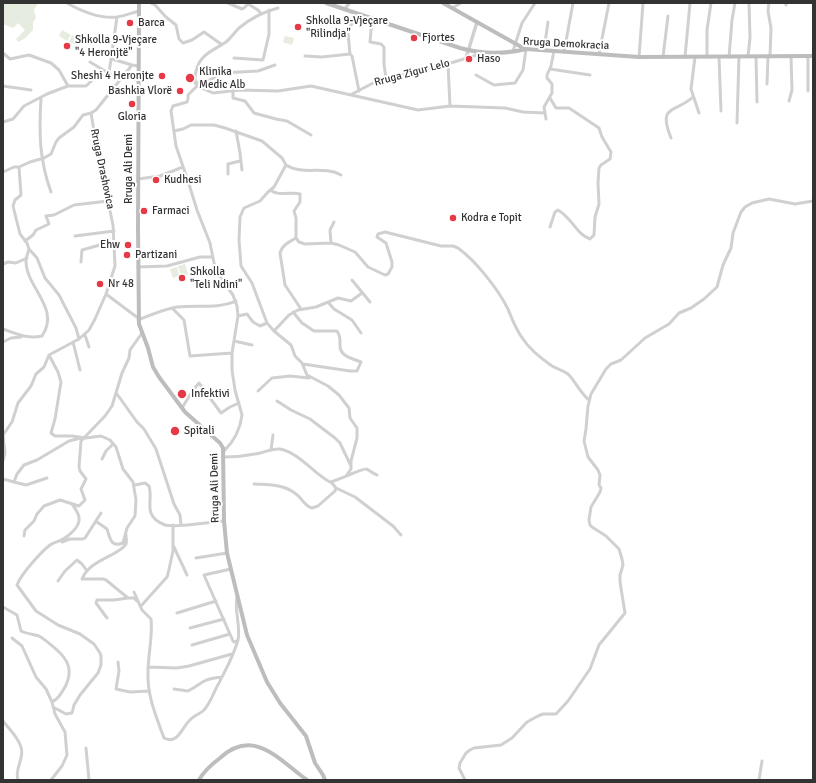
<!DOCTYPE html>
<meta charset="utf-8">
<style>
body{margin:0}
#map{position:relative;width:816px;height:783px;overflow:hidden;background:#fff;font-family:Signika,sans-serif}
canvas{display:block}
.frame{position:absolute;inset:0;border:4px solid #333;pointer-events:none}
</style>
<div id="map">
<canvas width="816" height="783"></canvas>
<div class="frame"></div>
</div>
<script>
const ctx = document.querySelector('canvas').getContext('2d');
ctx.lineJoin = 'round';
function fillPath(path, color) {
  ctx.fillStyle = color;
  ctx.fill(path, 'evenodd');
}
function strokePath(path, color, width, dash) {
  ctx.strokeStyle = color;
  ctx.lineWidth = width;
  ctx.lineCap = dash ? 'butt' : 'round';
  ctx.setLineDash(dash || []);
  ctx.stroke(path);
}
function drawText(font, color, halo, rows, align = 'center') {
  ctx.font = font + ' Signika,sans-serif';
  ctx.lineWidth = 4;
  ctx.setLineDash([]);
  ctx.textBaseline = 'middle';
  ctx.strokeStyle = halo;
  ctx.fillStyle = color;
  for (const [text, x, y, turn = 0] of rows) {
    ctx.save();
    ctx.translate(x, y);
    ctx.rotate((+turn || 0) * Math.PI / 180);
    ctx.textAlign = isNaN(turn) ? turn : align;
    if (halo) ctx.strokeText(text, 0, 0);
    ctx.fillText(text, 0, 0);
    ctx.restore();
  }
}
fillPath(new Path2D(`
 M3,3H38L34,10L36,18L33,22V30L24,39L18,42L16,39L25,30L18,23L13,28L3,24Z
 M62,30L71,35L67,41L59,36Z
 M72,35L81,40L78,46L69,42Z
 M285,36L294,38L292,45L283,42Z
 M185,264L188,274L181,276L178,266Z
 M177,267L179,276L173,278L170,269Z`), '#e6ecdf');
strokePath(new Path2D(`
 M67,3C81,11 100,19 117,17C124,16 132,13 139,11
 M151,3L155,5L166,17L176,25L179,39L183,43L192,40L204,32L221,44
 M228,3L242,9L244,8L248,4L258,10L261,14
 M769,3L768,11L771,28L770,56
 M786,5V3
 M278,8C263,12 251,18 239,28C235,32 231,38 226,42C213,51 200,54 196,71C195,77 194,81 197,86L213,93L240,90L278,91L311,86L418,110L450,106L505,108L523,112L545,113
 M452,8L461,3
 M356,13L348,33L350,54L352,56L359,91
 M372,18L370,42L381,44L384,47V64L386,78
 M544,50L548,22
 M513,51L522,23L535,3
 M564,52L573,3
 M3,53L10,59L29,55L51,63L59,70L68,86
 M599,54L609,3
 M305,56L322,57L350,54
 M748,56L750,38L749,3
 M756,56L757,102
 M808,56V91
 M639,57L643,3
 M663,57L668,16
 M685,57L690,3
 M695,57L691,89L699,113
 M707,57V30L711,3
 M719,57L721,111
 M729,57L732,20L735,3
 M234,58L263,60L269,34V10
 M112,59L132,65
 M90,62L120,80
 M448,64L450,106
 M550,69L590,75
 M109,73L117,17
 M126,73L138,81
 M476,75L494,85L515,83L523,70L526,49
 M195,83L208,81L222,73L258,71L275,65
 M767,84L768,56
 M3,86L31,90
 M197,86L188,95V99L187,102L173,106L171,111L176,146L188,181L197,210L210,243L214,263L220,277L233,295L237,306L238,316L232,353V370L235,390L242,415L240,425L236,435L231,443L224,451
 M233,91V98L245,101L254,113L276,119L287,121L311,135
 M352,94L379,80L454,62L483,53
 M41,98C39,132 39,159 51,192
 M550,98L556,108H569L599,128L602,137L611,152L610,159L601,165L599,168L598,183L599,204L595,217L594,235L590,239C577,235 572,218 558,210L555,212L550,227
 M789,101L792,90L791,56
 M546,119L544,107L552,93V84L547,78V75L551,66L554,51
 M3,122L13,119L24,106L47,94L68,86H86L103,70
 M737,123L739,56
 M174,131L183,129L191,125H214L225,128L262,141L282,158L286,165L274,187L268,192L260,201L244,208L240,217L239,240L241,266L252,283L267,323
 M236,131L240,153L242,170
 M671,138C657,104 676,113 693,97
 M286,165C303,176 324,165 341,175
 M3,172L14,167H19
 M228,174V164L240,161
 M138,179L160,176L183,167
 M270,190C280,197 290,191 300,194V202L294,211L296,218V238L299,242L305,244L331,243L339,245L355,252L368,267L385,275L388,274L392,267V262L386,243L377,237L378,234L385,232L441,246H453L458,248C476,261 498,289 508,309C512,319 516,330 523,339C530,350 542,359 552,366C557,369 563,370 568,374C576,382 580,393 589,400
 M75,236L114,231
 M296,238C289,242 282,245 280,253L285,285L301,309
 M25,241L33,235L36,230L49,224L46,216L54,215L74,205L108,201
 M331,243L330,230L334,222
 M81,262L82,250L114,241
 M3,264L8,262L16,263L27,258
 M138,267L167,266L200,257H213
 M352,280L370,302
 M106,294L138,318
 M328,302L334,309L352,320L361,333
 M172,308L184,320L190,356L232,353
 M293,312L302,323L314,331H337C340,336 340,338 340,344C339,356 351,358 361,362L357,371H350L303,364
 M238,316L247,314L253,322L260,326L267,323L274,331L291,345L295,356L302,363L307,375L328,386L339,395L349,408L350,418L357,428V438L351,461V469L346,476
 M138,320C151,315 164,309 177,307C197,305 218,309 236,301
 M3,329C18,334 26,339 42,336C61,308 26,288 26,261C26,257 28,253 29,249
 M274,331L289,315L298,310L316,307L338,298L351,301L362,293
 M85,335L89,347
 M79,339L76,328L59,295L45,278L37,258L29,249L27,243L20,234L13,206L15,200L21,195L19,167L30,162L44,158L51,154L56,142L59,138L74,127L83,115L91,113
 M234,341L252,345
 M3,342L11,338L21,337
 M73,342L80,370
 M49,355L58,372L61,382L55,419L51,433L55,436H72L86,438L101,436L110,440L116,447L123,469L133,482L136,500L135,516L127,528L123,543C110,548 110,537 107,529L97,522
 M258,391L272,378L290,376L309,378
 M117,394L137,422L144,429L156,449L174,504L180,515L181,525
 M277,401L291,410L310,419L335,438L340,443L350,464
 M182,408L193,390L199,383L221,413L230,407L239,403
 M271,450L273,435
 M224,457C235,457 245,456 255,454C263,453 272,448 280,449C300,453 314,474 330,482C336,481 364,468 366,469C370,470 373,474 377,475
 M102,459L106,451L113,444
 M3,461L5,453L3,435L12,422L18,403L31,386L36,374L44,367L49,355L79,339L89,330L95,319L106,294L115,266L113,225L98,155L91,113L96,110L132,65L138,66
 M47,478L26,485L14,482L17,474L24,465L37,460L69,441L81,438
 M3,479L14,482
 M254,484C269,485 284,484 296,494C303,499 304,506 312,508L318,506L335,491L336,488L331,482
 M135,485L145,483L149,486C152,495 148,507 151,513C153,519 160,523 165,525C176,528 210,522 224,521
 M336,488L355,497L393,526L401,535
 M126,535C126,538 127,541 126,544C119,556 90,559 82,579H103L106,580L128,598
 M24,536L25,530L34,521L37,514L44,506L60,500L79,506L85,500L81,489L86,479L80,471L79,467L81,441L105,416L112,406L122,373L129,358L130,350L142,333
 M62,542L70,539H83L85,538L101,513
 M174,547L187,575
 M196,558L227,553
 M231,569L204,575L233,641L234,642L237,641
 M58,581L65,571L77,560L82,564L87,571
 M134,592L142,610L151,619C153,637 148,654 148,672C147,696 156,716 164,738C177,745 182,728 189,721C193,716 200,714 204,710C211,702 214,691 219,683C226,669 234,655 238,640C241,626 234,611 237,597
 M141,606L167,577L168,574L173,551V525
 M3,607L17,615L21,631C27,634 33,634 39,636C46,640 51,645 57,650C68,660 73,670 66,685C63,691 59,699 52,702
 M177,613L216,601
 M107,618L96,603L97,600H114L128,598H134L137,601
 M190,628L224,619
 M12,638L22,646L36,677L46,689L52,702L55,714L65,732L67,755L62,766L51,780
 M192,645L230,634
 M118,662L119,671L116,689L130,692L149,691
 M148,667L177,668L189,666L232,654
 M174,689L188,691C203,683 202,679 222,677
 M53,707L66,714L72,713L74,705L80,695L98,673L101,665V656L100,653L94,644L80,634L58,625L36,611L17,585C21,574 41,552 50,545C54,542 58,542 61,540C64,539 66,537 69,535C82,524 82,517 72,504
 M3,721C9,729 18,737 21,747C25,759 14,768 18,780
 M86,748L89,780
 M465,780L459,768L460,763L466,753L470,750L474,748L501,745L512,738L527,722L538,716L543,714H556L568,701L590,669L599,645L625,613L620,582V575L623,565L622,559L619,549L606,536L592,527L590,525L589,520L591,507L600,492L601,488L599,485L600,475L598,470L588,457L584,441L586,429L588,406L591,394L606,369L611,364L621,360L645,338L669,324L679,313L691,308L704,299L717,287L723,265L731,248L733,233L741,212L745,207L752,203L769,199L795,204L813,201
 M759,780L762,761`), '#d0d0d0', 3);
strokePath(new Path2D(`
 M345,9L349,3
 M466,58L477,22`), '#d0d0d0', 3.5);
strokePath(new Path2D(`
 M139,3L138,227L139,324L148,348L153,367L159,377L185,412L220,443L223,448L224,521L227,553L247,635L267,682L280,703L306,736L315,763L323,775L325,780
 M326,3L460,48C481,54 505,54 526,49L639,57L813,56
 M443,3L525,49
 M199,780C204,771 212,764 220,758C254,727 279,760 307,780`), '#bdbdbd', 4);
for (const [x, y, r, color] of [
 [130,23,4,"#e63946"],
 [298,27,4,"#e63946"],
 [414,38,4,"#e63946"],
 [67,46,4,"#e63946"],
 [469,59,4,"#e63946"],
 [162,76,4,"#e63946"],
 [190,78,5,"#e63946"],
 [180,91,4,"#e63946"],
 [132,104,4,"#e63946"],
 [156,180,4,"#e63946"],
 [144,211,4,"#e63946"],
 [453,218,4,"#e63946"],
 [128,245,4,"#e63946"],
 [127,255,4,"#e63946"],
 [182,278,4,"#e63946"],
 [100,284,4,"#e63946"],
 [182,394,5,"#e63946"],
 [175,431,5,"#e63946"]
]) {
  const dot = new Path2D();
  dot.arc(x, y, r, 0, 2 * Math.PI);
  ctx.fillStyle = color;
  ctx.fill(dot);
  strokePath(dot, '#fff', 1.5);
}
drawText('11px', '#333', '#fff', [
 ["Shkolla 9-Vjeçare",306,21],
 ["\"Rilindja\"",306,34],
 ["Barca",138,23],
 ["Fjortes",422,38],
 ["Shkolla 9-Vjeçare",75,40],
 ["\"4 Heronjtë\"",75,53],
 ["Haso",477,59],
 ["Klinika",199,72],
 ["Medic Alb",199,85],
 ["Sheshi 4 Heronjte",154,76,"right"],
 ["Bashkia Vlorë",172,91,"right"],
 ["Gloria",132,117,"center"],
 ["Kudhesi",164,180],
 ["Farmaci",152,211],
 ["Kodra e Topit",461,218],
 ["Ehw",120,245,"right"],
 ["Partizani",135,255],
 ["Shkolla",190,272],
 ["\"Teli Ndini\"",190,285],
 ["Nr 48",108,284],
 ["Infektivi",191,394],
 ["Spitali",184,431]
], 'left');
drawText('11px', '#333', '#fff', [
 ["Rruga Demokracia",566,44,3],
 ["Rruga Zigur Lelo",412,73,-15],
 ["Rruga Drashovica",102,169,78],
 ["Rruga Ali Demi",129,169,-90],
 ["Rruga Ali Demi",215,488,-91]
]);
</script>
